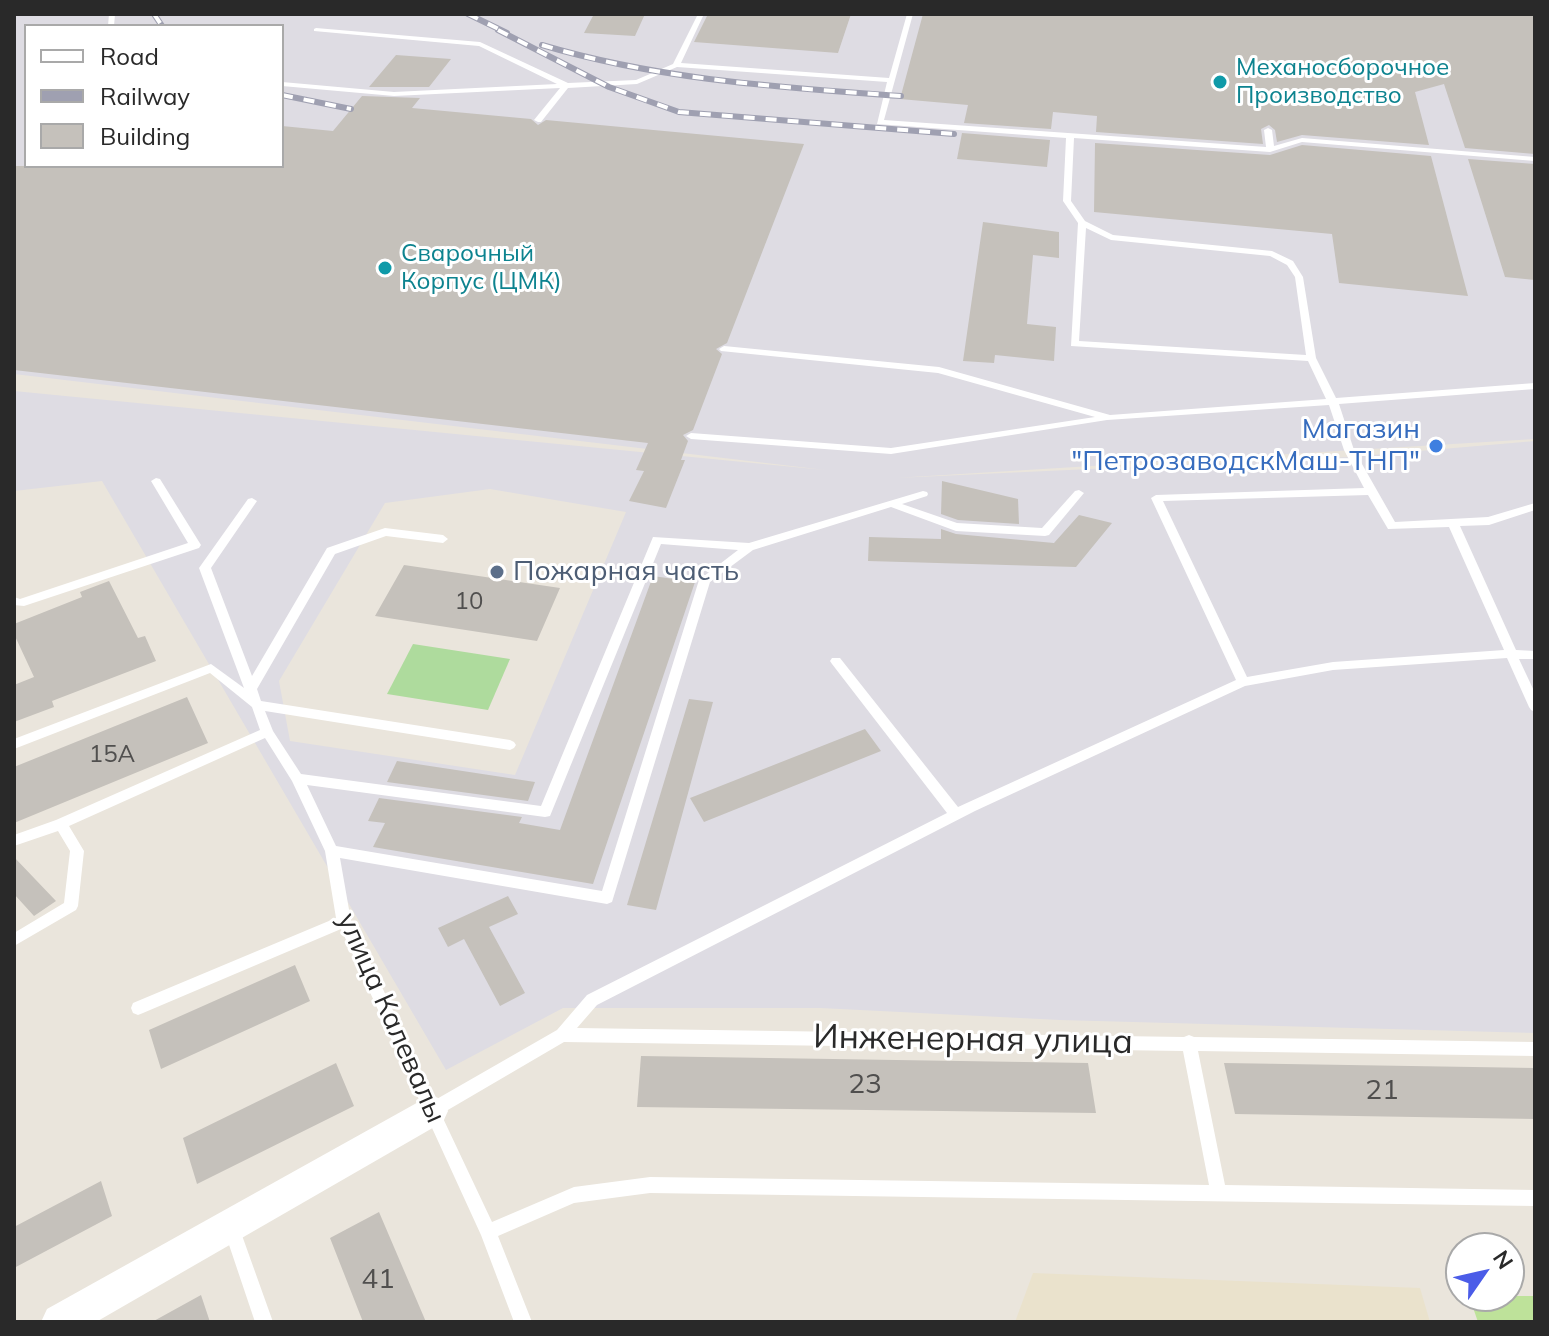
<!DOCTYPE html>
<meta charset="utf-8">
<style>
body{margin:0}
#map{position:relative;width:1549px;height:1336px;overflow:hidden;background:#eae5dc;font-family:Mulish,sans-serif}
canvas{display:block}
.frame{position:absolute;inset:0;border:16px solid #292929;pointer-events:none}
.legend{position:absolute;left:24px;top:24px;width:260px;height:144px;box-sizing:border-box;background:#fff;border:2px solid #a9a9a9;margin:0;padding:10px 14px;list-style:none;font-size:24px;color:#292929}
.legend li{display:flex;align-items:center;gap:16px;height:40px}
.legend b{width:40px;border:2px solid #a9a9a9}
.north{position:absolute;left:1445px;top:1232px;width:80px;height:80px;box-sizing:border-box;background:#fff;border:2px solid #a9a9a9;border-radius:50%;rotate:56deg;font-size:22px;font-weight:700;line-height:32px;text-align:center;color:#292929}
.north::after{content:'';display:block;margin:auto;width:28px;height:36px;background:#4b5ce8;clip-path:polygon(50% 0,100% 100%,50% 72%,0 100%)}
</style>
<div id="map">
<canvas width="1549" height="1336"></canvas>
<div class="frame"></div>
<ul class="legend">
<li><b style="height:10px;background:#fff"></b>Road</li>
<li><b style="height:10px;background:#9fa0b1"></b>Railway</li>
<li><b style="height:22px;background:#c5c1bb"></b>Building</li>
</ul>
<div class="north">N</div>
</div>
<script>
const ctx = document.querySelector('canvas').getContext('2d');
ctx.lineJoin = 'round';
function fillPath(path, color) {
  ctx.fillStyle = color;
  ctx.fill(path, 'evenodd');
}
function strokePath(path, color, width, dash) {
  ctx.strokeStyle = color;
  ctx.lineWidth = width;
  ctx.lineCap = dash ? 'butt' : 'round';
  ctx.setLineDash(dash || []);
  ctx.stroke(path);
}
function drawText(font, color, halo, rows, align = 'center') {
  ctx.font = font + ' Mulish,sans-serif';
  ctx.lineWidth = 6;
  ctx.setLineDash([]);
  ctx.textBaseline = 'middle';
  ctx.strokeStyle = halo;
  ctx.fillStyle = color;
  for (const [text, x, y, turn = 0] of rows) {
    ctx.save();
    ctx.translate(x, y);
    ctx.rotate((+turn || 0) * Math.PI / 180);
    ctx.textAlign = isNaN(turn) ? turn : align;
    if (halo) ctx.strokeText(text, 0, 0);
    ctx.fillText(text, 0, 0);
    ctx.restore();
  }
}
fillPath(new Path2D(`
 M14,14H1535V439L895,478L1350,457L1535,441V1033L1060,1020L820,1008H563L446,1070L102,481L14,491V391L825,470L14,374ZM26,26H282V166H26ZM490,489L626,512L515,775L290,741L279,681L385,503Z`), '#dedce3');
fillPath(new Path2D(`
 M1033,1273L1420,1288L1430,1322H1015Z`), '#eae2cc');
fillPath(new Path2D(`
 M413,644L510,659L488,710L387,694Z`), '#aedb9d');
fillPath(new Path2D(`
 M1469,1296H1535V1322H1478Z`), '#bee29a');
fillPath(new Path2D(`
 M594,14H645L635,36L584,33Z
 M708,14H851L838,53L694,42Z
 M923,14H1535V154L1465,148L1444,84L1415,92L1429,145L1302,135L1277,142L1275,130L1269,125L1261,129L1263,144L1096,132L1097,116L1053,112L1051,129L964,123L968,105L900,99Z
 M396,55L451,59L429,87H369Z
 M362,96L420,98L412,108L531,119L538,125L546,120L804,144L727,343L716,349L722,354L693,430L683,435L688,441L681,460H685L666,508L629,501L644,471L636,470L648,443L14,370V166H282V126L333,131Z
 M962,133L1050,140L1047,167L957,159Z
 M1095,143L1270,155L1302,145L1431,156L1468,296L1339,283L1332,234L1094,212Z
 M1468,159L1535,164V280L1505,277Z
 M983,222L1059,232V258L1033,255L1027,324L1056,327L1054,361L995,355L994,363L963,361Z
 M942,481L1018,499L1019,524L958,520L941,514Z
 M1079,515L1112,523L1076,567L868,561L869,537L941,539V529L956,534L1054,543Z
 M404,565L560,588L537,641L375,616Z
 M653,576L695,582L593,884L373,847L385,823L368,821L379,798L522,817L519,823L560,830Z
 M109,581L138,638L145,636L156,661L52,701L54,707L14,722V685L34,677L14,634V624L82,597L80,592Z
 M187,697L208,743L14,823V767Z
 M689,699L713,702L656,910L627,905Z
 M865,729L881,751L704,822L690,798Z
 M397,761L535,782L528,801L387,782Z
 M14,857L56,901L34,916L14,894Z
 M508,896L518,914L489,927L525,993L500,1006L464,939L448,947L438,928Z
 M295,965L310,1001L161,1069L149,1030Z
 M641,1056L1088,1063L1096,1113L637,1107Z
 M336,1063L354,1106L197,1184L183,1138Z
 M1224,1063L1535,1068V1119L1235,1114Z
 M101,1181L112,1216L14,1268V1227Z
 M379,1212L426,1322H363L330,1238Z
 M201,1295L210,1322H152Z`), '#c5c1bb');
fillPath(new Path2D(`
 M109,14H115L114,26H108Z
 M698,14H704L681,63L889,78L907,14H913L884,120L1266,147L1264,130L1268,128L1272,130L1274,146L1302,138L1535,157V161L1302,142L1270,152L1074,138L1071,201L1085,221L1113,235L1272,251L1293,261L1303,277L1316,358L1336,398L1535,383V389L1339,404L1354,450L1395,522L1488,517L1535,503V510L1489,525L1460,526L1516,650L1535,651V659H1519L1535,693V712L1531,710L1529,707L1507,658L1333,670L1245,686L975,811L597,1005L577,1028L1184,1037L1189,1035L1194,1037L1535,1042V1056L1198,1051L1225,1185L1535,1190V1206L650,1193L574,1203L498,1236L532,1322H514L481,1235L341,929L143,1013L138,1015L133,1013L131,1008L133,1003L336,918L325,851L292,781L265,738L69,826L84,851L78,906L76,910L14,946V933L64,903L70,851L58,831L14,846V835L56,820L260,730L252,707L210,673L14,749V739L211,664L244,688L199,568L248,499L252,498L257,501L211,568L252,676L327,548L385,528L443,535L448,539L443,543L386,536L335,554L257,689L261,701L510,740L514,742L516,745L514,748L510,750L265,711L273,731L301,774L541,806L653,537L749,543L923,491L927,492L928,494L927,496L902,504L957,523L1042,528L1075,491L1079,490L1084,493L1049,535L1045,536L956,531L891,507L753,550L710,582L612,902L607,904L340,858L351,921L435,1100L557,1030L587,995L947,813L832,664L830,661L832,658H840L958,807L1236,680L1151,498L1156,495L1364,488L1344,450L1329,405L1107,420L891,454L691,439L686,436L691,433L891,448L1095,417L938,373L721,351L719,349L724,346L939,367L1110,415L1326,399L1308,361L1071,346L1078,223L1063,201L1066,138L877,124L887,82L677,67L637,84L568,88L541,122H538L534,120L560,88L394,96L282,86V82L394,92L557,84L479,46L314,31V29L316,28L480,42L568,83L636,80L673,64ZM1086,228L1111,240L1270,256L1287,265L1295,277L1306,355L1079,341ZM1368,495L1388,529L1449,527L1504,650L1333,662L1247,677L1163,501ZM661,544L738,550L699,580L602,891L336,846L307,785L545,817L550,816ZM564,1042L1183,1051L1209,1185L650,1177L574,1187L492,1222L441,1114Z
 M156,478L160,479L201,545L199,548L24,606L14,605V597L20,599L188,543L151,481Z
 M231,1219L237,1221L239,1227L273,1322H255L223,1227L225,1221Z`), '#fff');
fillPath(new Path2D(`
 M431,1095L443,1100L448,1111L443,1122L96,1322H41L47,1309Z`), '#fff');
const rail = new Path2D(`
 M154,14L162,26
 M468,14L507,33
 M498,30L609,87L679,112L954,134
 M542,45C660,80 779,87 901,96
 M282,95L351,109`);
strokePath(rail, '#9fa0b1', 6);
strokePath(rail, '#fff', 4, [11]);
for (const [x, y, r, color] of [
 [1220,82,8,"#0f9aa8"],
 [385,268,8,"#0f9aa8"],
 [1436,446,8,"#3f7fe0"],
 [497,572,8,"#5c6f8a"]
]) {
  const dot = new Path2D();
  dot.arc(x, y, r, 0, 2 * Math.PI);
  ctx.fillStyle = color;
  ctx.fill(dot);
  strokePath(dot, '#fff', 3);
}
drawText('24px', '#0d838f', '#fff', [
 ["Механосборочное",1236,68],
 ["Производство",1236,96],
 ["Сварочный",401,254],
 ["Корпус (ЦМК)",401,282]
], 'left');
drawText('24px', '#504f4e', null, [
 ["10",469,602],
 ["15А",112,755]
]);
drawText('28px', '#366cbe', '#fff', [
 ["Магазин",1420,430],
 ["\"ПетрозаводскМаш-ТНП\"",1420,462]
], 'right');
drawText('28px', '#4e5e75', '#fff', [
 ["Пожарная часть",513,572]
], 'left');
drawText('28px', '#292929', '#fff', [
 ["улица Калевалы",391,1018,66]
]);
drawText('28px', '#504f4e', null, [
 ["23",865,1085],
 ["21",1382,1091],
 ["41",378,1280]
]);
drawText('34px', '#292929', '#fff', [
 ["Инженерная улица",973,1040,1]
]);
</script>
